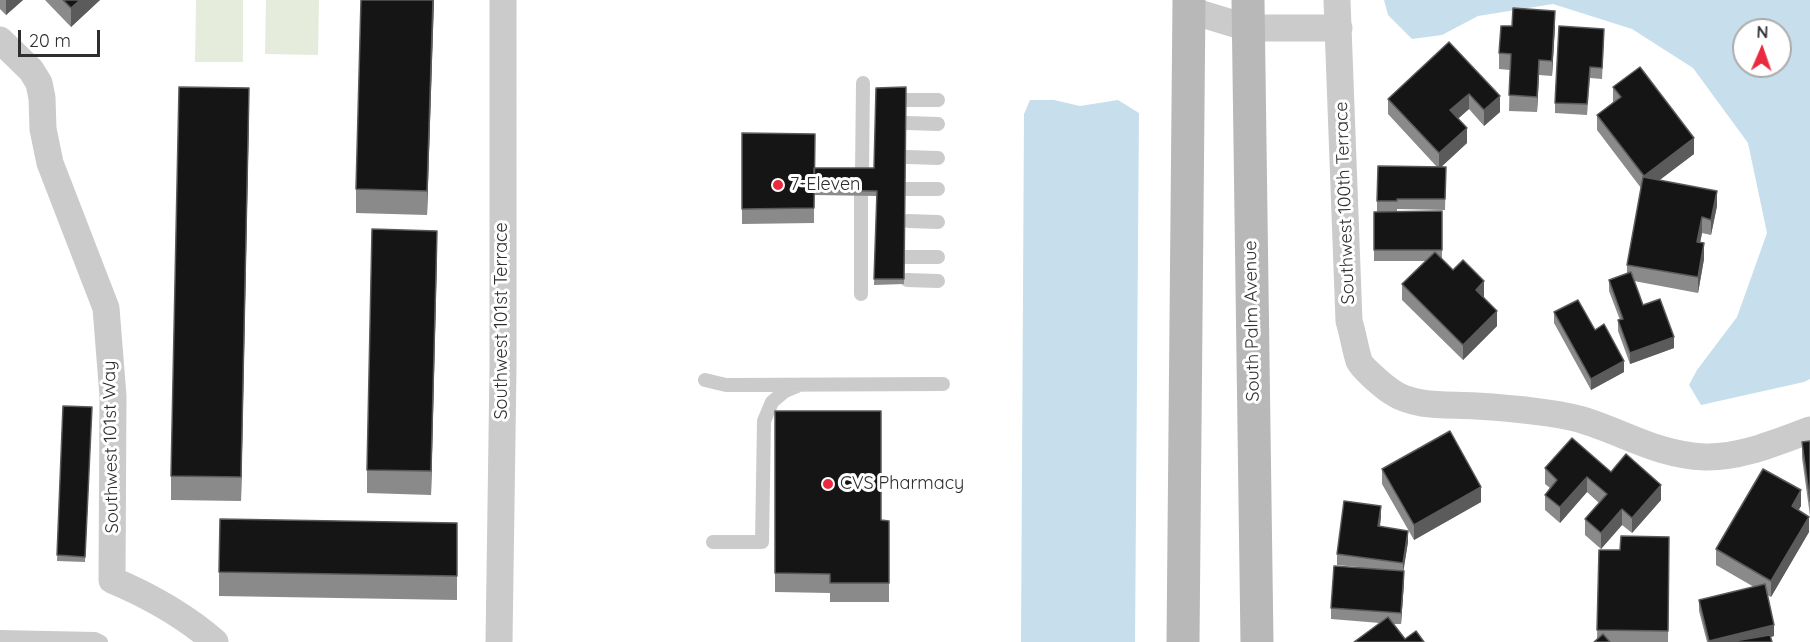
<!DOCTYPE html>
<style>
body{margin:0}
#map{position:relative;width:1810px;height:642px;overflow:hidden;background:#fff;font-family:Quicksand,sans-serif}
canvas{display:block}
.north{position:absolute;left:1732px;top:18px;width:60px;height:60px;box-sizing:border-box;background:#fff;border:2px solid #ababab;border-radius:50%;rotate:2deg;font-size:16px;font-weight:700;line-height:24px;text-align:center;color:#2e2e2e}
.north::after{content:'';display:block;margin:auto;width:21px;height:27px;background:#ea2b3f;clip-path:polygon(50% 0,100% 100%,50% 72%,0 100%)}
.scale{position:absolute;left:18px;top:30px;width:82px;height:27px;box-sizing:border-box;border:3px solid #2e2e2e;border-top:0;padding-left:8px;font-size:18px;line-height:21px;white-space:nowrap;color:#2e2e2e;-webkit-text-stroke:4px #fff;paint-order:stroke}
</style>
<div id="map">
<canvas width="1810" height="642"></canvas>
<div class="north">N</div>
<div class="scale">20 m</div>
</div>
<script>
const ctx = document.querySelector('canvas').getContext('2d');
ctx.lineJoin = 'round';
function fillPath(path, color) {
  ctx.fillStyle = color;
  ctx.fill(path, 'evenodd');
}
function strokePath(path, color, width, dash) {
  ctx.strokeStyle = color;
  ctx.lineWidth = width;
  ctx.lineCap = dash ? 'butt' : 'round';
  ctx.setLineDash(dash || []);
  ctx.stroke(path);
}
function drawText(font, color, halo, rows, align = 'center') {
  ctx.font = font + ' Quicksand,sans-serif';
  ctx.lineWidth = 6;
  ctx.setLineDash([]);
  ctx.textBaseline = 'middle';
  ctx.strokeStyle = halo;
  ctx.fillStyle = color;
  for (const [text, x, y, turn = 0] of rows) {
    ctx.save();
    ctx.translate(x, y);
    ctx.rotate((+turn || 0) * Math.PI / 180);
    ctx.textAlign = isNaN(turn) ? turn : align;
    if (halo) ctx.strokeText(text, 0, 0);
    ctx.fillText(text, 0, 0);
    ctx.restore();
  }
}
fillPath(new Path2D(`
 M196,0H243V62H195Z
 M266,0H319L318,55L265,54Z`), '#e5ecdb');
fillPath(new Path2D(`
 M1384,0H1810V379L1804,382L1701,405L1689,385L1697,370L1737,317L1767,233L1748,143L1693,68L1632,29L1553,4L1478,16L1442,35L1412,39L1388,15ZM1744,30H1780V66H1744Z
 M1030,100H1054L1080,106L1118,100L1139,113L1135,642H1021L1024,114Z`), '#c7dfec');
strokePath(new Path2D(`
 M907,100H938
 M907,123L938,124
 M907,157L938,158
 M862,173L863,83
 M905,189H938
 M908,221L938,222
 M904,257H938
 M907,280L938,281
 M861,294V196
 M705,380L726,385L943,384
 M713,542H762L764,421L772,402L785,391L797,386
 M0,637L95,639L101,642`), '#cbcbcb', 14);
strokePath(new Path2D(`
 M1337,0L1349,321C1353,334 1355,348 1359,361C1362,368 1384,387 1392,392C1415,408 1449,404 1476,406C1509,408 1547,411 1579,419C1624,432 1656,455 1705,457C1741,458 1777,442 1810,430
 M1189,10L1248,28H1339
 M0,40L31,70L39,83L42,98L43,129L50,163L106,308L113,396L112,580C150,596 184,615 215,642
 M499,642L503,368V0`), '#cbcbcb', 27);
strokePath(new Path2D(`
 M1248,0L1257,642
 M1183,642L1189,0`), '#b8b8b8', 33);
fillPath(new Path2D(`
 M0,0H23L6,15L0,9Z
 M45,0H100L71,27Z
 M434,0L427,215L356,213V189Z
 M1555,26L1552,76L1539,75L1537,112L1509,111L1510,70L1499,69V53Z
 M1604,40L1602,79L1590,78L1587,115L1555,113V103Z
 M1449,42L1500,112L1484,126L1469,109L1458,118L1467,143L1441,167H1446L1445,210L1397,209V212H1377V201L1437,167L1388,114V99Z
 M906,87L904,284L874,285L877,196L814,195V223L742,224V133L814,168H874Z
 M1613,87L1694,154L1659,180L1717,206L1711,235L1702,233L1700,243L1704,259L1698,293L1634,281L1643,305L1674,348L1630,364L1618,331V320H1620L1609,291V280L1627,274V265L1641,188L1597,130V115L1613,102Z
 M249,112L241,501L171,500V476Z
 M1442,211V260L1453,270L1484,296V297L1497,326L1463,360L1402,300V284L1426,261H1374V212Z
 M437,254L431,495L367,493V470Z
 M1554,312L1595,330L1624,372L1591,390L1554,323Z
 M63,406L92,407L85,562L57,561Z
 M775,411L881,520L889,521V602H830V593L775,592Z
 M1810,441V516L1802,458V442Z
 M1545,468L1611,472L1661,500L1632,533L1622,525L1601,549L1585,535V519L1599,503L1587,492L1560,523L1545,510V495L1550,488L1545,484Z
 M1382,469L1481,502L1414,540L1382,484Z
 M1801,506L1798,510L1809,532L1771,597L1767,595L1774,636L1771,637L1772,642H1707L1699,611V600L1754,587L1716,565V549Z
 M1381,517L1380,527L1408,542L1403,571L1404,582L1401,624H1394L1405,639L1424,642H1354L1380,623L1331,619V608L1358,567L1337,565V554Z
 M457,523V600L219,596V572Z
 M1669,537L1668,642H1594L1597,639L1599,550H1620Z`), '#8a8a8a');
fillPath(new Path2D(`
 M6,0H23L6,15Z
 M80,0H100L71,27V8Z
 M433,0H434L427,215V191Z
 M1555,11V26L1552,76V61Z
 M1539,60V75L1537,112V97Z
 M249,88V112L241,501V477Z
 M1469,94V109L1450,126V110Z
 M1500,96V112L1484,126V110Z
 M1467,128V143L1439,169V153Z
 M1694,138V154L1644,192V176Z
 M1717,191V206L1711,235V220Z
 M1702,217V233L1697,258V242Z
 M437,231V254L431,495V471Z
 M1704,243V259L1698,293V277Z
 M1484,281V296L1476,305V290Z
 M1497,311V326L1463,360V345Z
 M1674,337V348L1630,364V353Z
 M1624,361V372L1591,390V379Z
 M1587,477V492L1560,523V507Z
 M1661,485V500L1632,533V518Z
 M1481,487V502L1414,540V525Z
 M1801,490V506L1792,522V506Z
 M1381,506V517L1378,537V526Z
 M1622,509V525L1601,549V533Z
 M1809,517V532L1771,597V581Z
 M1408,531V542L1403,574V563Z
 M1404,571V582L1401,624V613Z
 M1774,625V636L1750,642H1709V641Z`), '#5b5b5b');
const building = new Path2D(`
 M63,0H80L71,8Z
 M361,0H433L427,191L356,189Z
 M1513,8L1555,11L1552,61L1539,60L1537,97L1509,95L1511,54L1499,53L1501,26H1512Z
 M1559,26L1604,29L1602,68L1590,67L1587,104L1555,103Z
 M1449,42L1500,96L1484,110L1469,94L1450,110L1467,128L1439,153L1388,99Z
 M1640,67L1694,138L1644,176L1597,115L1621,97L1613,87Z
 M179,87L249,88L241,477L171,476Z
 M906,87L904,279H874L877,191L814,190V168H874L876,88Z
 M742,133L815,134L814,208L742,209Z
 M1378,166L1446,167L1445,199H1397V201H1377Z
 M1643,177L1717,191L1711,220L1702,217L1697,242L1704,243L1698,277L1627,265Z
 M1442,211V250H1374V212Z
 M372,229L437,231L431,471L367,470Z
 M1435,252L1453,270L1463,260L1484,281L1476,290L1497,311L1463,345L1402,284Z
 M1631,272L1643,305L1660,299L1674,337L1630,353L1618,320L1623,319L1609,280Z
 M1578,300L1595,330L1604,324L1624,361L1591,379L1554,312Z
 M63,406L92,407L85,557L57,555Z
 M775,411H881V520L889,521V583H830V574L775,573Z
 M1450,431L1481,487L1414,525L1382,469Z
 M1572,438L1611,472L1626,454L1661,485L1632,518L1622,509L1601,533L1585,519L1607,494L1587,477L1560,507L1545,495L1557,480L1545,468Z
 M1810,441V501L1802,442Z
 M1763,469L1801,490L1792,506L1809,517L1771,581L1716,549Z
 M1344,501L1381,506L1378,526L1408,531L1403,563L1337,554Z
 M220,519L457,523V576L219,572Z
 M1621,536L1669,537L1668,631L1597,630L1599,550H1620Z
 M1334,566L1404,571L1401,613L1331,608Z
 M1765,584L1774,625L1709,641L1699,600Z
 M1388,617L1405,639L1416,631L1424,642H1354Z
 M1603,634L1610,642H1594Z
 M1770,635L1772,642H1729Z`);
fillPath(building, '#151515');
strokePath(building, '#5b5b5b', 1.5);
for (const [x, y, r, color] of [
 [778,185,6,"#ea2b3f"],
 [828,484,6,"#ea2b3f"]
]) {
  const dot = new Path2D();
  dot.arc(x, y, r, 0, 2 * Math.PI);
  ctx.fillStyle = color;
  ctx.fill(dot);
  strokePath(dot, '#fff', 2);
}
drawText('18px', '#2e2e2e', '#fff', [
 ["7-Eleven",790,185],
 ["CVS Pharmacy",840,484]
], 'left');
drawText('18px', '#2e2e2e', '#fff', [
 ["Southwest 100th Terrace",1345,203,-92],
 ["Southwest 101st Terrace",502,321,-90],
 ["South Palm Avenue",1252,321,-91],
 ["Southwest 101st Way",111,447,-91]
]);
</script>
